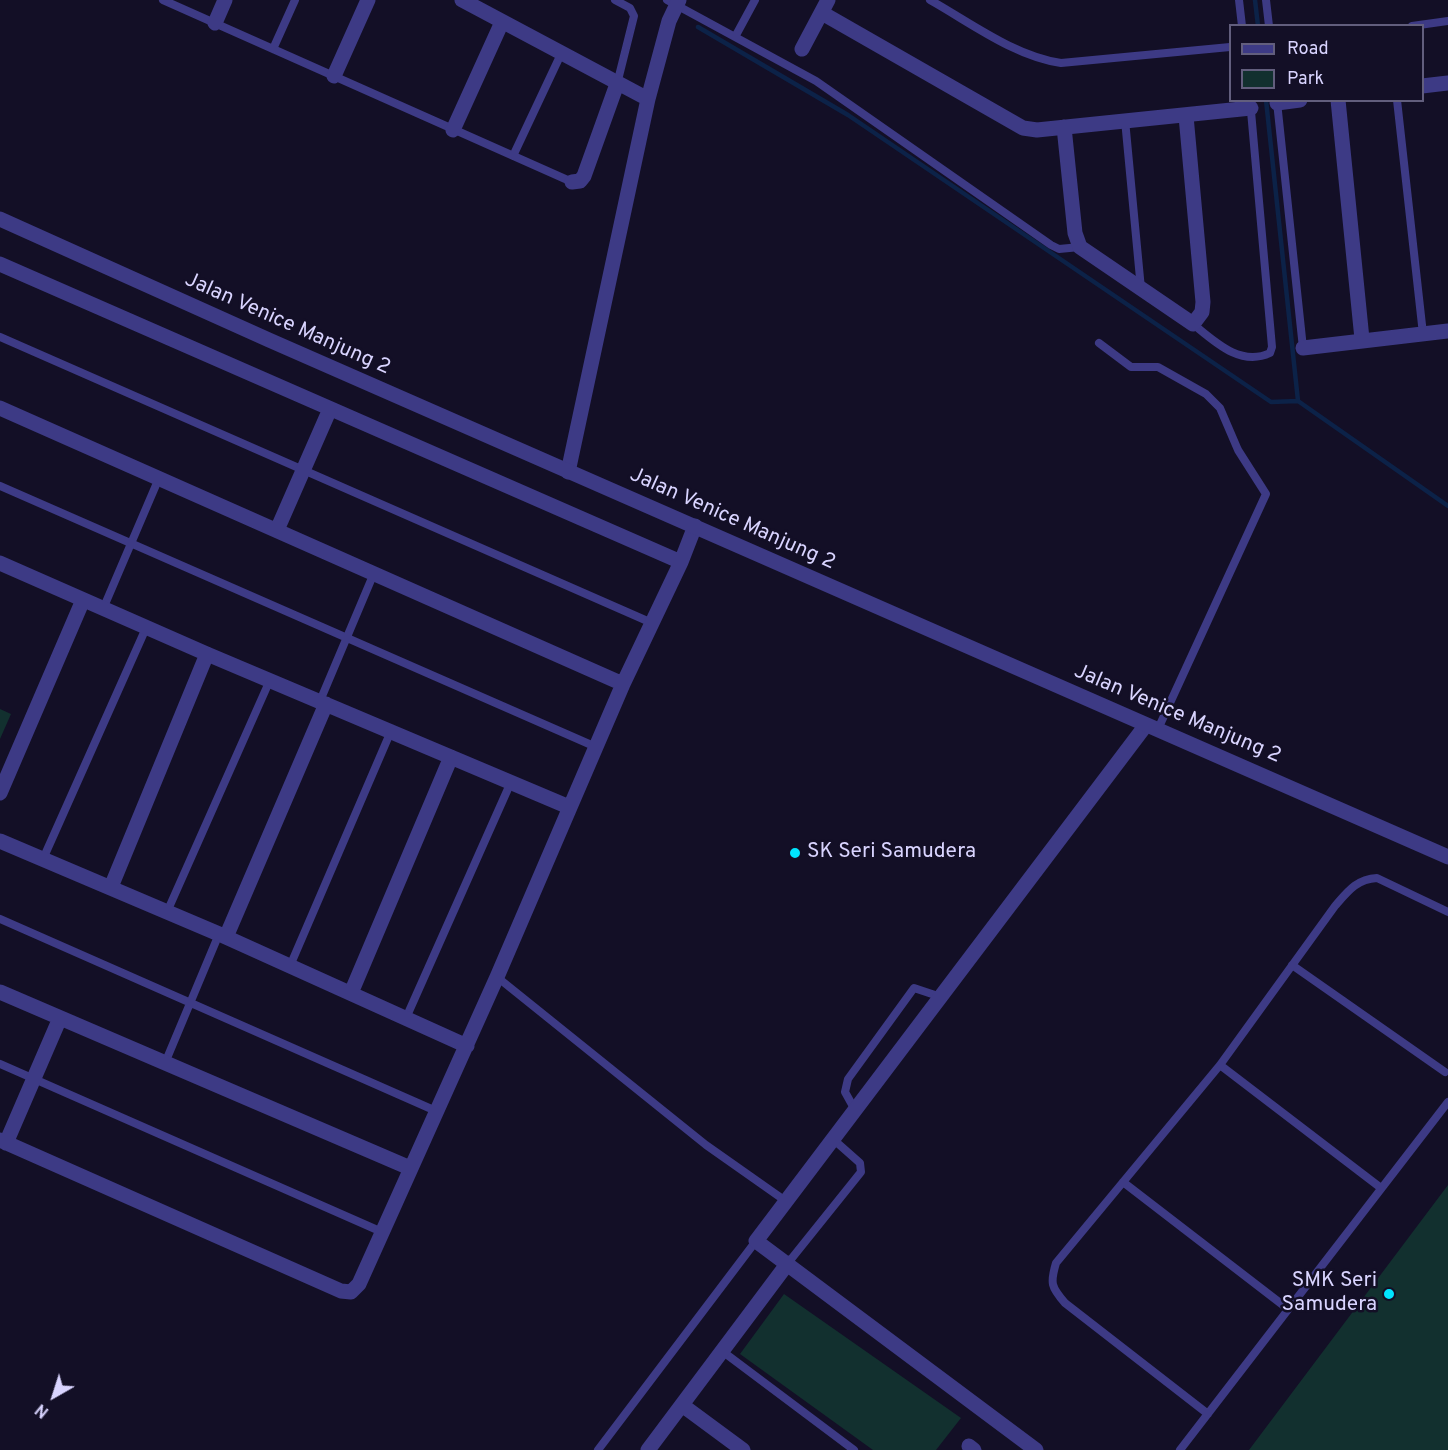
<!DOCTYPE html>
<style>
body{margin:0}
#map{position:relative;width:1448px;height:1450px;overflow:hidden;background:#130f26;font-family:Overpass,sans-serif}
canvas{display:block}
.legend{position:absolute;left:1229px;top:24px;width:195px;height:78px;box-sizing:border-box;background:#130f26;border:2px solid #625e7d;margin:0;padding:8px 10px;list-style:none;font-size:18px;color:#d9d4ff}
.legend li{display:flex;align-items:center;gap:12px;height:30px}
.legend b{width:30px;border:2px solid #625e7d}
.north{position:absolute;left:24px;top:1366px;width:60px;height:60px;-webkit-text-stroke:4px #130f26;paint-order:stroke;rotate:219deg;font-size:16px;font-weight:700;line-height:24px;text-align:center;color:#d9d4ff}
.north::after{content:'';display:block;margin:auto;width:21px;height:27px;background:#d9d4ff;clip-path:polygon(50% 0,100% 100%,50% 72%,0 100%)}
</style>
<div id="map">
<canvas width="1448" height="1450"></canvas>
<ul class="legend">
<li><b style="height:8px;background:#3d3a85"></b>Road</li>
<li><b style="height:16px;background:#12302f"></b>Park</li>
</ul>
<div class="north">N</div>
</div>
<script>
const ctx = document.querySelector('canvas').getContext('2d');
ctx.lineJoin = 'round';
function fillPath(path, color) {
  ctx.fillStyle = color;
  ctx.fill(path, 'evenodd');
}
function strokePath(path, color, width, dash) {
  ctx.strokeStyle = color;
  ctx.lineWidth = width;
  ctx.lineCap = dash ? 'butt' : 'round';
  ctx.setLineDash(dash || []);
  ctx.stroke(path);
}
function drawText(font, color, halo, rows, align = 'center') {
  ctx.font = font + ' Overpass,sans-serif';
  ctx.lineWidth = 5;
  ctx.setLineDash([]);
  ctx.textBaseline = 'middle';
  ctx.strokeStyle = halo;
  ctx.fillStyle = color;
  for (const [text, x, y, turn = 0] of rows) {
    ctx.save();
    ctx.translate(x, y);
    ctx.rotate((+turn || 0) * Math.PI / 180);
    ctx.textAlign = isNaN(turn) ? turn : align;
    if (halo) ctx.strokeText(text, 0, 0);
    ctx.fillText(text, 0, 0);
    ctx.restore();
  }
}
fillPath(new Path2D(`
 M0,709L11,714L0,739Z
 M1448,1185V1450H1249Z
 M784,1294L961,1418L936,1450H873L740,1354Z`), '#12302f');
strokePath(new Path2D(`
 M1255,0L1258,26
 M698,27L848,115L1271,402L1298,401L1448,506
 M1266,100L1298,401`), '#0c2248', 4.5);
strokePath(new Path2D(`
 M163,0L572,182
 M615,0L630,8L634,16L617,84
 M667,0L816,81L1051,245L1059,249L1080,247
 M930,0C971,23 1014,56 1061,63L1230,47
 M1239,0L1242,26
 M1266,0L1269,26
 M1412,26L1448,21
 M735,37L755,0
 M273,49L295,0
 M1397,100L1423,334
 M1277,102L1303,348
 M1125,120L1141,289
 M513,156L561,54
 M1193,324C1214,341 1240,367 1270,353L1272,347L1250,100
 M0,337L652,623
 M1099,343L1131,367H1158L1206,394L1220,408L1238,450L1266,494L1158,729
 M0,486L596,747
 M103,609L159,478
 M320,701L374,573
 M43,859L146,628
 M167,912L270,680
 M0,919L436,1111
 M1292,965L1445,1072
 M290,966L391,731
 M497,977L706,1145L787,1202
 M406,1018L511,782
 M165,1063L219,934
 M0,1064L382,1232
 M1220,1065L1381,1188
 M855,1110L845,1092L848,1079L914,988L941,997
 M1123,1182L1288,1309
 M788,1263L861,1172L860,1163L834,1140
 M722,1351L854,1450
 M1208,1414L1065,1303C1051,1287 1050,1283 1056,1263L1220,1065L1335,906C1348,891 1357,879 1377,878L1448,912
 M598,1450L756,1241
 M1180,1450L1448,1102`), '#3d3a85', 8);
strokePath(new Path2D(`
 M462,0L648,99
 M822,13L1023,128L1037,130L1251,108
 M215,23L225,0
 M802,49L828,0
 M334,76L368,0
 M1422,86L1448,83
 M1338,100L1362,339
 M1277,103L1300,100
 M1064,127L1075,233L1080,247L1193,324L1202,312L1203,302L1186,116
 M453,130L502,22
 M572,182L580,181L584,176L617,84
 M0,264L681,562
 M1303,348L1448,331
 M0,408L623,684
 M568,472L648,99L669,21L679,0
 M277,530L330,409
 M0,563L207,654L569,807
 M0,793L83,600
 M0,841L219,934L467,1046
 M111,887L207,654
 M226,937L326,704
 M0,992L410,1168
 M351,993L451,757
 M0,1140L341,1291L351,1292L359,1284L497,977L623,684L681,562L695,526
 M6,1143L60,1018
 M682,1405L743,1450
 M969,1446L974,1450
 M648,1450L788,1263
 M1036,1450L756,1241L1146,725`), '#3d3a85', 15);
strokePath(new Path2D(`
 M0,219L269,340L1448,857`), '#3d3a85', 15);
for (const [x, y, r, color] of [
 [795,853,6,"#00e5ff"],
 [1389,1294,6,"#00e5ff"]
]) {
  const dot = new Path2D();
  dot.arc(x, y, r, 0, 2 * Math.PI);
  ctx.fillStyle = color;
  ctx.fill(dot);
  strokePath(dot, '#130f26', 2);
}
drawText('21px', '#d9d4ff', '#130f26', [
 ["Jalan Venice Manjung 2",287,325,24],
 ["Jalan Venice Manjung 2",732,520,24],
 ["Jalan Venice Manjung 2",1177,715,23]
]);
drawText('21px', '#d9d4ff', '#130f26', [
 ["SK Seri Samudera",807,853],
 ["SMK Seri",1377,1282,"right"],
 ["Samudera",1377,1306,"right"]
], 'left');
</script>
